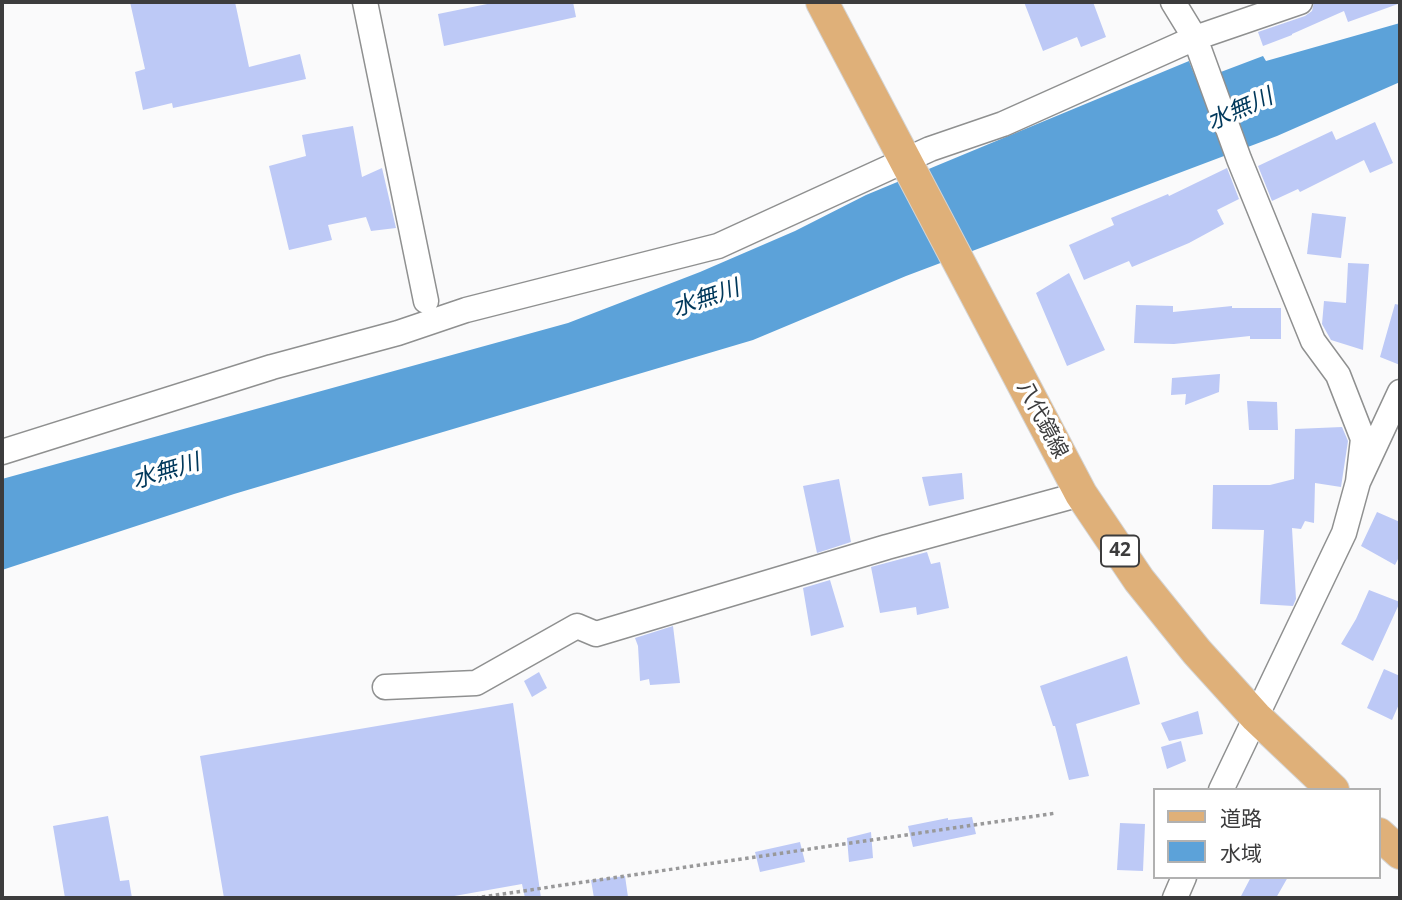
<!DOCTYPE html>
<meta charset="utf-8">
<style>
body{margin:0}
#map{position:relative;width:1402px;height:900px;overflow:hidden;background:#fafafb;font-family:"Open Sans","Noto Sans JP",sans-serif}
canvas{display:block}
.frame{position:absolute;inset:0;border:4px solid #3c3c3d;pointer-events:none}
.legend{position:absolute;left:1153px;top:788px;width:228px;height:91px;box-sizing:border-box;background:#fff;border:2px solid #b1b1b1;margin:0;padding:9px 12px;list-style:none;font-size:21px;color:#3c3c3d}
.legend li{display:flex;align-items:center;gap:14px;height:35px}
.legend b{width:35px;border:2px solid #b1b1b1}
</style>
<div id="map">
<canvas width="1402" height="900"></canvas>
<div class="frame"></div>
<ul class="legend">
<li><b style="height:9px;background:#dfb079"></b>道路</li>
<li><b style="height:19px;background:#5ca2d9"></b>水域</li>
</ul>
</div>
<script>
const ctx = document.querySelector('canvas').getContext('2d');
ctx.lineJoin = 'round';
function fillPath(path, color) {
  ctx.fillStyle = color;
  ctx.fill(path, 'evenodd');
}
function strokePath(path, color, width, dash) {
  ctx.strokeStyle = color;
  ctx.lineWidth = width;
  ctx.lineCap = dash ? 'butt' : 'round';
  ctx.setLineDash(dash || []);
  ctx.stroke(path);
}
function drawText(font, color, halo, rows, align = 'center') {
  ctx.font = font + ' "Open Sans","Noto Sans JP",sans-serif';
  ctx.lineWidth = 7;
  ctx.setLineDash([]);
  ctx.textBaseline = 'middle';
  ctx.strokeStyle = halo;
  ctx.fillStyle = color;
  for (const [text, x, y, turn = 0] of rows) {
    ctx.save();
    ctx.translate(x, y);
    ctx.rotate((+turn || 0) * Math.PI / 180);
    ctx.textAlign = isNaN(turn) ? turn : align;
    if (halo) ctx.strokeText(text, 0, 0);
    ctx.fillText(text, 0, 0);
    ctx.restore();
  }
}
fillPath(new Path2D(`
 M1400,23V82L1277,136L906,276L753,340L234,494L2,570V479L568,323L700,272L795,231L866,195L1189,61L1197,81L1263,56L1266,61Z`), '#5ca2d9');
fillPath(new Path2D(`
 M130,2H235L249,67L300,54L306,79L173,108L172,103L143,110L135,72L145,69Z
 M497,2H573L576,17L444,46L438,14Z
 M1024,2H1093L1106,37L1081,47L1077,37L1043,51Z
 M1314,2H1398V4L1348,22L1344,11L1292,34V35L1263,46L1258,32L1305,16L1312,11Z
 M1375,122L1393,163L1370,173L1364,160L1300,192L1298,189L1272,201L1258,166L1332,131L1336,140Z
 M353,126L362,177L382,168L396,228L371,231L366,217L328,225L332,240L289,250L269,166L306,156L302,135Z
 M1227,168L1239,199L1217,210L1224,224L1189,243L1132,267L1129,261L1084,280L1069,245L1114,225L1111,218L1168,194L1169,196Z
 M1312,213L1346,217L1341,258L1307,254Z
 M1348,263L1369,264L1363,350L1331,340L1322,324L1324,301L1346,303Z
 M1069,273L1105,350L1067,366L1036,293Z
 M1395,304L1400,305V365L1380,357Z
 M1136,305L1173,306V312L1232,306V308H1281V339H1250V336L1174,344L1134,343Z
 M1220,374L1219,392L1185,405L1186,394L1171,395L1172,378Z
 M1247,401L1277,402L1278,430H1249Z
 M1342,427L1348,441L1341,487L1315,483L1314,523L1305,521L1301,529L1292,528L1296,599L1293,606L1260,604L1264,530L1212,529L1213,485H1270L1294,479L1295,429Z
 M962,473L964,499L929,506L922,477Z
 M839,479L851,542L817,553L803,486Z
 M1377,512L1400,522V555L1395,565L1361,546Z
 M927,552L931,564L940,562L949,608L917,615L916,607L880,613L871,567Z
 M830,580L844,627L811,636L803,588Z
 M1369,590L1400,602L1373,661L1341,644L1356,619Z
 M673,626L680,683L650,685L649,679L640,681L638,646L635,638Z
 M1127,656L1140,704L1076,724L1089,776L1069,780L1055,726H1053L1040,686Z
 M1384,669L1400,676V702L1392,720L1367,708Z
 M539,672L547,688L532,697L524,681Z
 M513,703L541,898H525L522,884L443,898H224L200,756Z
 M1198,711L1203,734L1169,741L1161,723Z
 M1181,741L1186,761L1167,769L1161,747Z
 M108,816L120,881L129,880L132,898H65L53,826Z
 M972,817L976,834L913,847L908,826L948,818V820Z
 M1120,823L1145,824L1143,871L1117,870Z
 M871,832L873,858L849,862L847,838Z
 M800,842L805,862L760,872L755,852Z
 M625,876L628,897L594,898L591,880Z
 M1251,877H1288L1276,898H1240Z`), '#bdc9f6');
const minor = new Path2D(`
 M365,2L426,301
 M1173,2L1195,38L1239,159L1313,341L1338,375L1363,439L1358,482
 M2,452L272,367L398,333L466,310L718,246L930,149L1003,124L1195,38L1300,2
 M385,687L476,683L577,626L596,634L887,547L1081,494
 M1221,790L1344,533L1358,482L1400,392
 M1175,898L1184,877`);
const major = new Path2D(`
 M822,2L1081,494L1139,580L1197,652L1256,717L1333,790
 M1379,834L1400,853`);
strokePath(minor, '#8f9090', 27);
strokePath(major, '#d4d4d4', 34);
strokePath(new Path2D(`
 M475,898L1056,813`), '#99999a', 3.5, [3.5, 3.5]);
strokePath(minor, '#fff', 24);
strokePath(major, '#dfb079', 32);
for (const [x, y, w] of [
 [1120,551,38]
]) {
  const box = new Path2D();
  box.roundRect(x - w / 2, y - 15.5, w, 31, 5);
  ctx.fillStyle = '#fff';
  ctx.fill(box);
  strokePath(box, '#3c3c3d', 2);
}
drawText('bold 19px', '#3c3c3d', null, [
 ["42",1120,551]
]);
drawText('21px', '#3c3c3d', '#fff', [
 ["八代鏡線",1042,420,62]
]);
drawText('italic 23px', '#00385b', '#fff', [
 ["水無川",1240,110,-24],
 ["水無川",706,299,-19],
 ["水無川",166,472,-17]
]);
</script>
